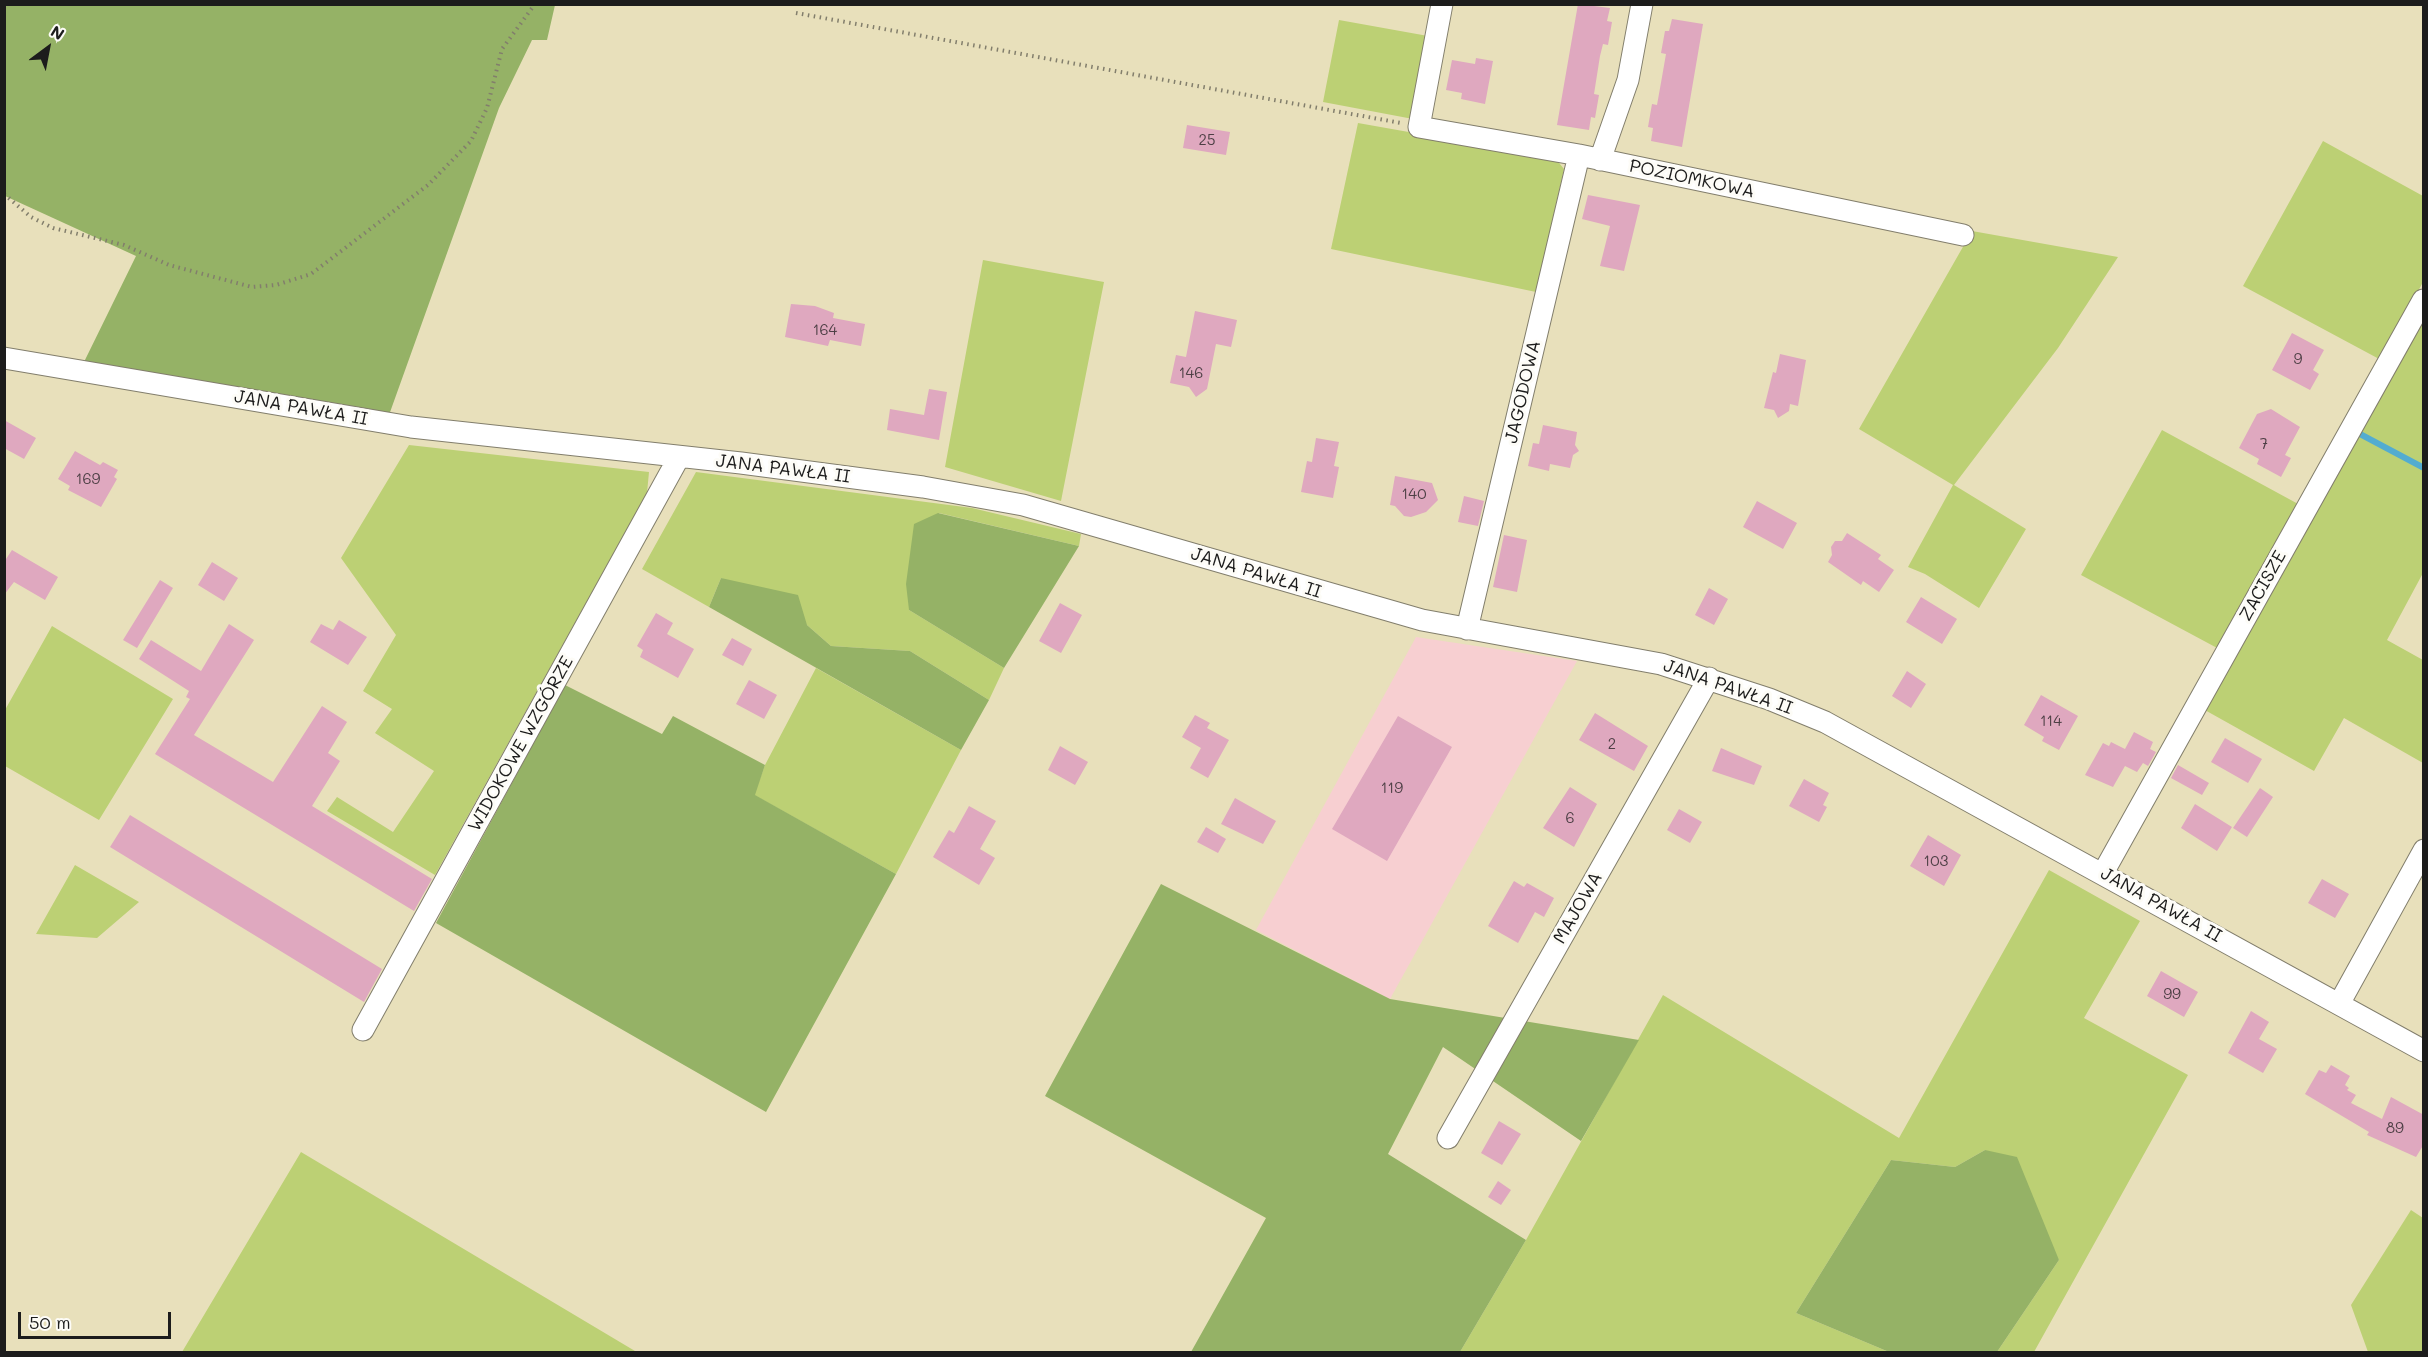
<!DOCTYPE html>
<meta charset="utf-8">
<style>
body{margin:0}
#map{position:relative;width:2428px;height:1357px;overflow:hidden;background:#e8e0bb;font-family:Mali,sans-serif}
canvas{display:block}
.frame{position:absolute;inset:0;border:6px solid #1c1c1c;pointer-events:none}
.north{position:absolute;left:18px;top:18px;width:60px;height:60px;-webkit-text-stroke:4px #fdfcf7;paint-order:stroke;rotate:32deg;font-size:16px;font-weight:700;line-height:24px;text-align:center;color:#1c1c1c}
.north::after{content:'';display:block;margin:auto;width:21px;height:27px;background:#1c1c1c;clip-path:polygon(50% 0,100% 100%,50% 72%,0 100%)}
.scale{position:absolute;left:18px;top:1312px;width:153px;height:27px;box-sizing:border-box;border:3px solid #1c1c1c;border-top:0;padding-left:8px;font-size:18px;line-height:21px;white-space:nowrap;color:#1c1c1c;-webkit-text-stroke:4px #fdfcf7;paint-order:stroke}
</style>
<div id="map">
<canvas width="2428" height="1357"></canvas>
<div class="frame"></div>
<div class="north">N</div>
<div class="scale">50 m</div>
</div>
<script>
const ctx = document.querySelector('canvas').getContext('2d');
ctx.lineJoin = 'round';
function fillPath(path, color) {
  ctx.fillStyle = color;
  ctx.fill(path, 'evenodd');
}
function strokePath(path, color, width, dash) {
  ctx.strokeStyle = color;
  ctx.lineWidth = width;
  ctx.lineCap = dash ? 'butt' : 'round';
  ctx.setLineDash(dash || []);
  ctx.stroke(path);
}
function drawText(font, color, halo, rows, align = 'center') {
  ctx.font = font + ' Mali,sans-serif';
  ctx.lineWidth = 6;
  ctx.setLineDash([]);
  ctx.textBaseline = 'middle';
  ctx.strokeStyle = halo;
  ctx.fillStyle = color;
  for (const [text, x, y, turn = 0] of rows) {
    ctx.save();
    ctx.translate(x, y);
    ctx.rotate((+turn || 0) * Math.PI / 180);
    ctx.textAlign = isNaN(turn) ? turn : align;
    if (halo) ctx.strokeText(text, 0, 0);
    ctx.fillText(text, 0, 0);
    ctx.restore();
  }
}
fillPath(new Path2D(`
 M1416,637L1577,661L1390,999L1256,930Z`), '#f7cfd1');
fillPath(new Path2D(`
 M1339,20L1428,36L1413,119L1323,102Z
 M1358,123L1555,158L1564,169L1536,292L1331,249Z
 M2323,141L2423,196V282L2381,360L2243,286Z
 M1972,231L2118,257L2058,348L1954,485L2026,529L1979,608L1925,574L1908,567L1953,485L1859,429Z
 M983,260L1104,282L1061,501L945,467Z
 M2423,318V573L2387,640L2423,660V763L2344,718L2314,771L2203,709Z
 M2162,430L2300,505L2219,649L2081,575Z
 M409,445L649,472L647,493L435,875L327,811L337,797L393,832L434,771L375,733L392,709L363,691L396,635L341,558Z
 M696,472L972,508L1081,534L1079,546L939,513L909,610L1004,668L989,700L910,651L831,646L807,625L721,578L709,607L642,569Z
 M52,626L173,699L99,820L5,766V710Z
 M816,668L961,750L896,874L754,795L765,765Z
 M75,865L139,902L97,938L36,934Z
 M2049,870L2140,921L2084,1018L2188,1075L2034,1352H1997L2059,1260L1985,1150L1955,1167L1891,1160L1796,1313L1889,1352H1460L1526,1240L1663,995L1899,1138Z
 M301,1152L635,1351L634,1352H182Z
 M2411,1210L2423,1218V1352H2368L2351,1305Z`), '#bcd074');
fillPath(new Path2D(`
 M5,5H555L547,40H532L499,108L389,415L84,362L136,256L5,196Z
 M938,513L1079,546L1004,668L909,610L906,584L914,524Z
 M721,578L798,595L807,625L831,646L910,651L989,700L961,750L709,607Z
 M565,685L662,734L673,716L765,765L755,795L896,874L766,1112L436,923Z
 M1161,884L1390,999L1639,1040L1581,1141L1443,1047L1388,1154L1526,1240L1460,1352H1191L1266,1218L1045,1096Z
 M1985,1150L2017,1157L2059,1260L1997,1352H1889L1796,1313L1891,1160L1955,1167Z`), '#95b266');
strokePath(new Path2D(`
 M2360,434L2424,468`), '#53acd0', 6);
fillPath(new Path2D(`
 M1578,4L1610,8L1607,21L1612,22L1608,45L1603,44L1600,56L1594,94L1599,95L1595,118L1591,117L1589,130L1557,125Z
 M1672,19L1703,24L1682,147L1651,141L1653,128L1648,127L1652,104L1657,105L1662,77L1666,54L1661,53L1665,31H1669Z
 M1476,58L1493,61L1485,104L1461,99L1462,93L1446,90L1452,60L1475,64Z
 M1187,125L1230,132L1226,155L1183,148Z
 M1588,195L1640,205L1624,271L1600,266L1610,226L1582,219Z
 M791,304L815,306L834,313L833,318L865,324L861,346L830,340L828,346L785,337Z
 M1195,311L1237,320L1231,347L1216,344L1207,389L1196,397L1189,387L1170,383L1176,355L1186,357Z
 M2292,333L2324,350L2313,370L2319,374L2310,390L2272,370Z
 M1780,354L1806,360L1798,406L1790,404L1789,411L1778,418L1774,410L1764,408L1773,372L1776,373Z
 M929,389L947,392L939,440L887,430L890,409L924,415Z
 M2271,409L2300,427L2285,455L2291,458L2281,477L2257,464L2259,459L2239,448L2257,414Z
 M4,420L36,438L24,459L4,448Z
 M1543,425L1577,432L1575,445L1579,451L1573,455L1570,468L1550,464L1549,471L1528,466L1533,443L1539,444Z
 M1316,438L1339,442L1334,466L1339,467L1333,498L1301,492L1307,461L1312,462Z
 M75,451L100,465L103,462L118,470L114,477L117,479L101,507L68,490L70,486L58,479Z
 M1395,476L1432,483L1438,500L1426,512L1411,517L1404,516L1395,506L1390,505Z
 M1464,496L1484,501L1478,526L1458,522Z
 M1757,501L1797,523L1783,549L1743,527Z
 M1847,533L1881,555L1878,559L1894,570L1879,592L1863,581L1861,585L1828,562L1832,555L1831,547L1835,541H1842Z
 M1504,535L1527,540L1517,592L1493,587Z
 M12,550L58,577L45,600L14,582L4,595V562Z
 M212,562L238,578L224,601L198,585Z
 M160,580L173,588L137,648L123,640Z
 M1709,588L1728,599L1714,625L1695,615Z
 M1921,597L1957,619L1942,644L1906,622Z
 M1060,603L1082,615L1061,653L1039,641Z
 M656,613L673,623L667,634L694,649L678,678L640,657L643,650L637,646Z
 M339,620L367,637L348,665L310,642L321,624L333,630Z
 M229,624L254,640L194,735L273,782L322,706L347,722L328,753L340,761L312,806L432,879L414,911L155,754L190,699L186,697L189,691L139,659L151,640L201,671Z
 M732,638L752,649L743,666L722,655Z
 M1907,671L1926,684L1911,708L1892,696Z
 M749,680L777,695L764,719L736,704Z
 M2041,695L2078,716L2059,750L2042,741L2044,737L2024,725Z
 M1595,713L1648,746L1634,771L1579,740Z
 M1195,715L1210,723L1207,728L1229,740L1208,778L1190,768L1201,748L1182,737Z
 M1398,716L1452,747L1387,861L1332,829Z
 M2134,732L2153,742L2150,749L2156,752L2148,766L2143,763L2137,772L2125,766L2113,787L2085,775L2103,743L2109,746L2111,742L2125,749Z
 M2225,738L2262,759L2248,783L2211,762Z
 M1060,746L1088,762L1075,785L1048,770Z
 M1721,748L1762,766L1754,785L1712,771Z
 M2178,765L2209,783L2202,795L2171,778Z
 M1804,779L1829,793L1823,805L1827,807L1819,822L1789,806Z
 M1570,787L1597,804L1574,847L1543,828Z
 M2260,788L2273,797L2247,837L2233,828Z
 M1235,798L1276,821L1263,844L1221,824Z
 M2195,804L2232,827L2217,851L2181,828Z
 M969,806L996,821L980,849L995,858L979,885L933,857L949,830L954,833Z
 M1679,809L1702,822L1690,843L1667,830Z
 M130,815L382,969L364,1002L110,847Z
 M1206,827L1226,839L1218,853L1197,842Z
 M1928,835L1961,855L1944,886L1910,866Z
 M2322,879L2349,894L2335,918L2308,903Z
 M1514,881L1524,887L1527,883L1554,898L1544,917L1535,912L1518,943L1488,926Z
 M2161,971L2198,992L2184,1017L2147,996Z
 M2251,1011L2269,1022L2259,1039L2277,1049L2263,1073L2228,1053Z
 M2331,1065L2350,1076L2345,1085L2349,1088L2347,1090L2356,1095L2351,1103L2382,1119L2391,1097L2424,1115V1144L2416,1157L2367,1135L2369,1132L2305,1094L2319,1070L2326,1073Z
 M1499,1121L1521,1134L1502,1165L1481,1153Z
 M1498,1181L1511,1190L1501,1205L1488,1197Z`), '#dfa8bf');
const street = new Path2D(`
 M1442,4L1419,127L1579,155L1963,235
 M1600,160L1628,80L1642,4
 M4,358L411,427L741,463L923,487L1023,505L1422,620L1661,664L1769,699L1825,722L2424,1051
 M1467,629L1579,155
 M2103,873L2423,300
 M2339,1004L2424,850
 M363,1030L679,457
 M1448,1138L1709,678`);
strokePath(street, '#827e6c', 23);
strokePath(new Path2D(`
 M796,13L1401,123
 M4,194L31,217L53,228L124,245L169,265L252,287L276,285L311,274L428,185L471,141L487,108L502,49L535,4`), '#827e6c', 4, [1.5, 4.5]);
strokePath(street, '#fff', 21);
drawText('15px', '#4d3f45', null, [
 ["25",1207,140],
 ["164",825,330],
 ["9",2298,359],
 ["146",1191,373],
 ["7",2264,444],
 ["169",88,479],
 ["140",1414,494],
 ["114",2051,721],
 ["2",1612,744],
 ["119",1392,788],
 ["6",1570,818],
 ["103",1936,861],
 ["99",2172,994],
 ["89",2395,1128]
]);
drawText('18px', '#1c1c1c', '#fdfcf7', [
 ["POZIOMKOWA",1692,179,12],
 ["JAGODOWA",1523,392,-77],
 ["JANA PAWŁA II",301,408,10],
 ["JANA PAWŁA II",783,469,7],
 ["JANA PAWŁA II",1256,573,17],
 ["ZACISZE",2263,586,-61],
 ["JANA PAWŁA II",1728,687,19],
 ["WIDOKOWE WZGÓRZE",521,744,-61],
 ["JANA PAWŁA II",2161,905,29],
 ["MAJOWA",1578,908,-60]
]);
</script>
